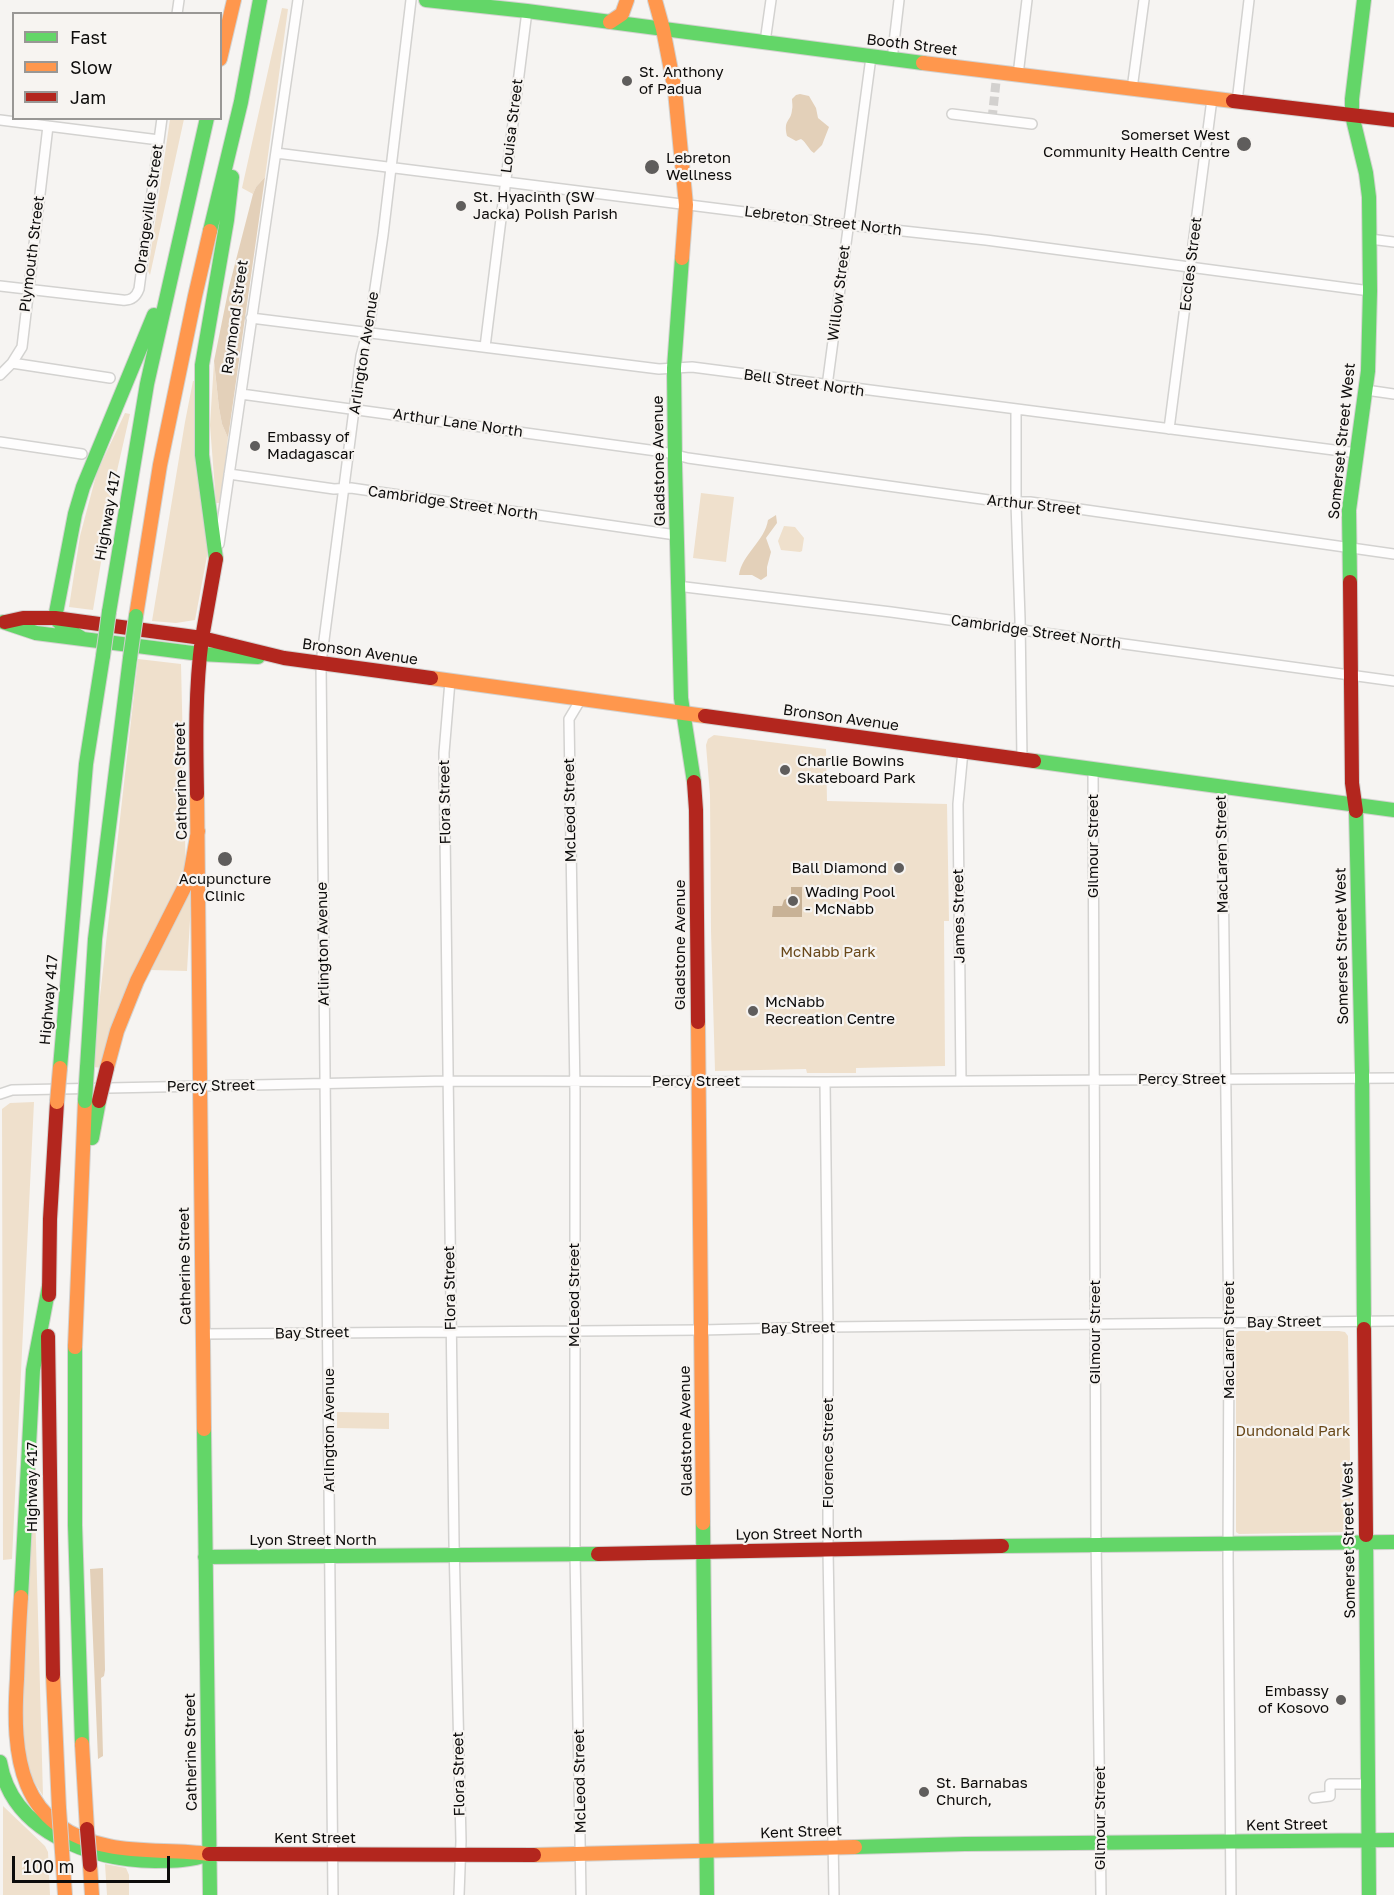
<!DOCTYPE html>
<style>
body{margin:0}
#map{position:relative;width:1394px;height:1895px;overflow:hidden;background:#f6f4f2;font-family:"Golos Text",sans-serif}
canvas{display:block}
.legend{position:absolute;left:12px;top:12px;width:210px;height:108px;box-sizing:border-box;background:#f7f4f1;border:2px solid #999795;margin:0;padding:8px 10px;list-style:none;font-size:18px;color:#0d0c0b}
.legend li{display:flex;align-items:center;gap:12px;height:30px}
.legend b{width:30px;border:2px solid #999795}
.scale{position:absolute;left:12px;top:1856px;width:158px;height:27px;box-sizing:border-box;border:3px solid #0d0c0b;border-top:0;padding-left:8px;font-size:18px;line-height:21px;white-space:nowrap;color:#0d0c0b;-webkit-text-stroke:4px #f7f4f1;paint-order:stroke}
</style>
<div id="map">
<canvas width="1394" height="1895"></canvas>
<ul class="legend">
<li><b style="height:8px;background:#63d668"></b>Fast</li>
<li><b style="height:8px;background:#ff974d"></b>Slow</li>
<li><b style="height:8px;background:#b3261e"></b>Jam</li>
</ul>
<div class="scale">100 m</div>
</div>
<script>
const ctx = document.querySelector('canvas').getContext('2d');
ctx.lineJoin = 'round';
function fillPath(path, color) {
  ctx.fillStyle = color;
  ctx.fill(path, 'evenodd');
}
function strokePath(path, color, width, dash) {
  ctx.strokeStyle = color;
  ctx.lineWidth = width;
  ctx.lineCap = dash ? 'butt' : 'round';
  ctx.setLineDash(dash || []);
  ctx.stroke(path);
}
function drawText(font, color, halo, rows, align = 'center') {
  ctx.font = font + ' "Golos Text",sans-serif';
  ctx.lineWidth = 4.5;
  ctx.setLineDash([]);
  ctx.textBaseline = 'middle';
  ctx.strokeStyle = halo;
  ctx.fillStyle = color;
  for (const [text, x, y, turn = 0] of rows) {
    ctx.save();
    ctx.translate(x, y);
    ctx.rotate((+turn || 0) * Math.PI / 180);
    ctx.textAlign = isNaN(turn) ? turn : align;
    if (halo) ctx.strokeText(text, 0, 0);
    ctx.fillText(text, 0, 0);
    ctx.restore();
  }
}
fillPath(new Path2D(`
 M282,8L288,9L265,177L256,187L253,194L242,188Z
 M170,119H184L150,275L148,271Z
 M214,362L219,408L222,424L228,438L221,503H216L210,425Z
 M193,381H197L208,547L207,556L195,620L176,623L152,621L185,422Z
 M125,413L130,414L114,484L93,610L69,607L80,536L97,472Z
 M701,493L734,497L726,562L693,558Z
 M784,526L795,527L804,538L802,551L800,552L781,550L778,541Z
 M138,659L181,664L186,879L104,1068L92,1067Z
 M714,735L826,749L827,801L947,804L949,921H944L945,1066L856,1068V1073H807L806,1069L715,1071L711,931L710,795L706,745L708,739Z
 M192,886L187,971L151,970Z
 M34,1102L12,1559L3,1560L2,1109L10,1103Z
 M1239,1331H1339L1345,1332L1348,1336L1351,1520V1528L1348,1532L1239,1534L1236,1532V1334Z
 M337,1412L389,1413V1429L337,1428Z
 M33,1507H35L43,1796L33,1780L26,1760L23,1740V1699Z
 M3,1806L45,1846L48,1852L50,1895H3Z
 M105,1864L126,1868L129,1875V1895H107Z`), '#efe0cc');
fillPath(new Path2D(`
 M800,94L809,96L816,108L818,118L829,127L822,145L814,153C808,149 807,143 801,139L796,141L787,136C783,119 791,122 792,110C793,106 792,103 792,99L796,95Z
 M265,177L228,438L222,424L219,408L214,361L229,287L253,194L256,187Z
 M776,515L777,523L766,538L771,552L767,567V576L761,580L752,575H739C742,554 765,541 768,520Z
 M103,1568L105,1670L104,1676L101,1678L103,1756L98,1759L90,1569Z`), '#e3d0b9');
fillPath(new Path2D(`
 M791,887H802V917H772L773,906H782L784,900L791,896Z`), '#c8b296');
strokePath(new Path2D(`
 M992,119L996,82`), '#d3d1cf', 9, [9, 4.5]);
const street = new Path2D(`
 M177,14L179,0
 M765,42L771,0
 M892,60L899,0
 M1018,75L1027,0
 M1132,89L1144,0
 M1237,102L1249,0
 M952,114L1032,124
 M0,120L159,140
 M276,153L848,225L986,240L1370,291
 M1370,239L1394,242
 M0,286L122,300C131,301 136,297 139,289L162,118
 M251,318L659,369L692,367L1357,453
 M485,347L527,11
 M12,363L110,378
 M0,375L12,363L22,347L48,126
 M827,386L871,57
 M1366,390L1394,394
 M241,394L664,452L688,458L1003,502H1030L1394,554
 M1016,410V503L1020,619L1022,759
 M1169,429L1212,99
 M0,442L82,454
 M229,474L334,489L351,488L676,535
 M219,544L298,0
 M677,586L891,612L1394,681
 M450,681L444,753L454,1542L461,1841L459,1895
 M581,699L569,719L575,1092V1553L581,1895
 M1093,768L1096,1536L1101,1895
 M1222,786L1229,1336L1228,1559L1231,1895
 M961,1081L958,804L963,751
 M825,1082L828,1327V1550L834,1895
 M0,1094L12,1090L447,1081L825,1082L1394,1078
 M202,1334L701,1330L828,1327L1394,1321
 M1314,1798L1330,1796V1784H1367
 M333,1895L321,663L361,356L370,322L383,235L411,0`);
const fast = new Path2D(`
 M426,0L527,11L923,63
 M210,231L241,102L260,0
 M682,258L674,368L675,465L681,698L694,782
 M216,559L202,455V365L227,220L232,177
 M1350,582L1349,510L1368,371L1370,291L1369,197L1366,173L1352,115V99L1364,0
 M109,612L147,384L207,118
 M3,622L36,633L200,654
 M83,639L65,628L55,618L75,514L83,487L154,315
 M200,654L258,657
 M1034,761L1394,810
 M1356,811L1362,1071L1364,1329
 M60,1068L86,764L103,656
 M87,1068L95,939L130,658
 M92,1138L99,1101
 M75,1347V1525L82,1744
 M204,1429L210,1895
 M703,1523L707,1895
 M1366,1535L1369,1895
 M1002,1546L1394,1542
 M205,1557L598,1554
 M21,1597L33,1370L49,1286
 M0,1762C12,1833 92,1860 155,1861C174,1861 190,1861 209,1854
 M855,1847L965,1844L1394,1840`);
const slow = new Path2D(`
 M655,0L663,29L675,91L686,205L682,258
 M610,22L622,14L627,0
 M220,59L234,0
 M923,63L1233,101
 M136,616L160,465L195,296L210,231
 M431,678L705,716
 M197,794L200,1079
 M698,1022L703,1523
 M107,1068L117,1031L137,981L190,876L198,831
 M200,1085L204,1429
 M75,1347L85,1101
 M21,1597C19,1625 18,1652 17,1679C12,1756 18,1828 109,1846C142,1853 176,1849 209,1854
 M53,1675L59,1809
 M82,1744L87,1829
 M62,1851L65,1895
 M534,1855L855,1847
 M90,1865L92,1895`);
const jam = new Path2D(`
 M1233,101L1394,120
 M216,559L202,638L284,658L431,678
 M1350,582L1352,783L1356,811
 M5,622L23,618H55L202,638C195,690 196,741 197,794
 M705,716L1034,761
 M694,782L696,810L698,1022
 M49,1295L50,1219L57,1102
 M1364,1329L1366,1535
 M48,1336L53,1675
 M598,1554L1002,1546
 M209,1854L534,1855`);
strokePath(street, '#d3d2d0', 12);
strokePath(fast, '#d3d2d0', 16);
strokePath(slow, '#d3d2d0', 16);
strokePath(jam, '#d3d2d0', 16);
strokePath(street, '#fefdfd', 9);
strokePath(fast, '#63d668', 14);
strokePath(slow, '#ff974d', 14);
strokePath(jam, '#b3261e', 14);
const fastBridge = new Path2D(`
 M103,656L109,612
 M130,658L136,616
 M85,1101L87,1068`);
const slowBridge = new Path2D(`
 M57,1102L60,1068
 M59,1809L62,1851`);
const jamBridge = new Path2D(`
 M99,1101L107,1068
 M87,1829L90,1865`);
strokePath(fastBridge, '#d0cfce', 16, []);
strokePath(slowBridge, '#d0cfce', 16, []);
strokePath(jamBridge, '#d0cfce', 16, []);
strokePath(fastBridge, '#63d668', 14);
strokePath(slowBridge, '#ff974d', 14);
strokePath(jamBridge, '#b3261e', 14);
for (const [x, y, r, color] of [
 [627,81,6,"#5f5d5c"],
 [1244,144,8,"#5f5d5c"],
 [652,167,8,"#5f5d5c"],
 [461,206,6,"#5f5d5c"],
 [255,446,6,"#5f5d5c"],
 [785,770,6,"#5f5d5c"],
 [225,859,8,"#5f5d5c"],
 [899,868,6,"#5f5d5c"],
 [793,901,6,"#5f5d5c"],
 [753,1011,6,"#5f5d5c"],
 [1341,1700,6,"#5f5d5c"],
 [924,1792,6,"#5f5d5c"]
]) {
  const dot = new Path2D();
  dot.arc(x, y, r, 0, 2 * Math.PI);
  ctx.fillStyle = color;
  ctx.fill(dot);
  strokePath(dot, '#f7f4f1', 2);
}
drawText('15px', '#0d0c0b', '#f7f4f1', [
 ["Booth Street",912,45,7],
 ["Louisa Street",512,126,-83],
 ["Orangeville Street",149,209,-82],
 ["Lebreton Street North",823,221,7],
 ["Plymouth Street",32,254,-83],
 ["Eccles Street",1191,264,-83],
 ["Willow Street",839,293,-83],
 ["Raymond Street",235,317,-82],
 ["Arlington Avenue",364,353,-81],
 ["Bell Street North",804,383,8],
 ["Arthur Lane North",458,423,8],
 ["Somerset Street West",1342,441,-84],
 ["Gladstone Avenue",659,461,-91],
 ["Cambridge Street North",453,503,8],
 ["Arthur Street",1034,505,6],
 ["Highway 417",108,516,-80],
 ["Cambridge Street North",1036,632,8],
 ["Bronson Avenue",360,652,8],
 ["Bronson Avenue",841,718,8],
 ["Catherine Street",181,781,-91],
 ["Flora Street",445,802,-91],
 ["McLeod Street",570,810,-91],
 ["Gilmour Street",1093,846,-90],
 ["MacLaren Street",1222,854,-91],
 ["James Street",959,916,-91],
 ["Arlington Avenue",323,944,-91],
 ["Gladstone Avenue",680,945,-90],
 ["Somerset Street West",1342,946,-91],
 ["Highway 417",49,1000,-85],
 ["Percy Street",1182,1079],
 ["Percy Street",696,1081],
 ["Percy Street",211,1086,-1],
 ["Catherine Street",185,1266,-91],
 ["Flora Street",450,1288,-91],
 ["McLeod Street",574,1295,-90],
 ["Bay Street",1284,1322,-1],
 ["Bay Street",798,1328,-1],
 ["Gilmour Street",1095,1332,-90],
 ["Bay Street",312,1333,-1],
 ["MacLaren Street",1229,1340,-90],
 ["Arlington Avenue",329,1430,-90],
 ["Gladstone Avenue",686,1431,-91],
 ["Florence Street",828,1453,-90],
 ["Highway 417",32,1487,-90],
 ["Lyon Street North",799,1534,-1],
 ["Lyon Street North",313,1540],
 ["Somerset Street West",1349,1540,-91],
 ["Catherine Street",191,1752,-91],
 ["Flora Street",459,1774,-91],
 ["McLeod Street",580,1781,-91],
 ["Gilmour Street",1100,1818,-90],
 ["Kent Street",1287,1825,-1],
 ["Kent Street",801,1832,-2],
 ["Kent Street",315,1838]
]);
drawText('15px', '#0d0c0b', '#f7f4f1', [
 ["St. Anthony",639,72],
 ["of Padua",639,89],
 ["Somerset West",1230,135,"right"],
 ["Community Health Centre",1230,152,"right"],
 ["Lebreton",666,158],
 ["Wellness",666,175],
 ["St. Hyacinth (SW",473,197],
 ["Jacka) Polish Parish",473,214],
 ["Embassy of",267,437],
 ["Madagascar",267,454],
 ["Charlie Bowins",797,761],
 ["Skateboard Park",797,778],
 ["Ball Diamond",887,868,"right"],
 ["Acupuncture",225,879,"center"],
 ["Clinic",225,896,"center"],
 ["Wading Pool",805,892],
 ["- McNabb",805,909],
 ["McNabb",765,1002],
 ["Recreation Centre",765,1019],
 ["Embassy",1329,1691,"right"],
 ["of Kosovo",1329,1708,"right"],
 ["St. Barnabas",936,1783],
 ["Church,",936,1800]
], 'left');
drawText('15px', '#694819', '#f7f4f1', [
 ["McNabb Park",828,952],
 ["Dundonald Park",1293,1431]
]);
</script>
